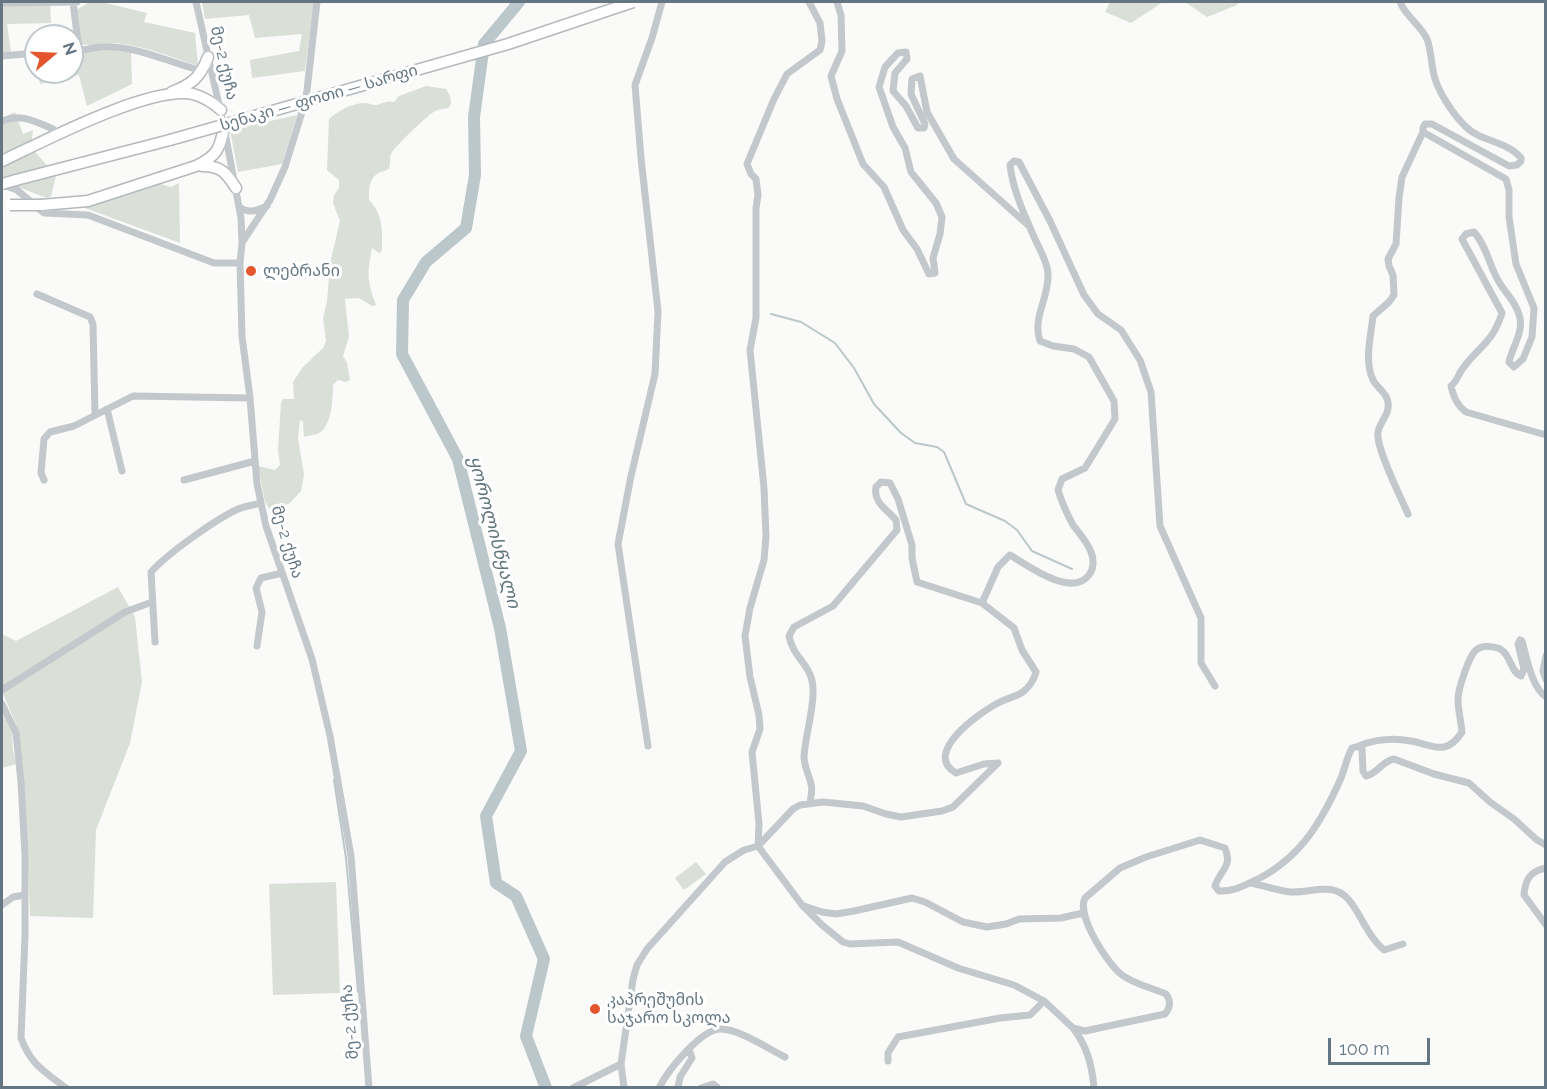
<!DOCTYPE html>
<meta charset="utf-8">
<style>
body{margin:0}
#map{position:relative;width:1547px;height:1089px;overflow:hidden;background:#fafaf8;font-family:Raleway,sans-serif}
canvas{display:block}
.frame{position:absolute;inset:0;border:3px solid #657683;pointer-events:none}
.north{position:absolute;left:24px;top:24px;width:60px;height:60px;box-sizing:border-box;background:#fff;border:2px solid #c1c8cd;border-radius:50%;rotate:71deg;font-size:16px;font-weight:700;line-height:24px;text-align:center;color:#657683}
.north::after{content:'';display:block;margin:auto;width:21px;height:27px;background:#e4572e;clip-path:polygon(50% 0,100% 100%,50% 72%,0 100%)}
.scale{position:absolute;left:1328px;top:1038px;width:102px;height:27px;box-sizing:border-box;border:3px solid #657683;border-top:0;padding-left:8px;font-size:18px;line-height:21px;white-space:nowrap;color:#657683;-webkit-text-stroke:4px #fff;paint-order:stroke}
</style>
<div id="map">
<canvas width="1547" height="1089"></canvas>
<div class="frame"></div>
<div class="north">N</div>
<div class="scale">100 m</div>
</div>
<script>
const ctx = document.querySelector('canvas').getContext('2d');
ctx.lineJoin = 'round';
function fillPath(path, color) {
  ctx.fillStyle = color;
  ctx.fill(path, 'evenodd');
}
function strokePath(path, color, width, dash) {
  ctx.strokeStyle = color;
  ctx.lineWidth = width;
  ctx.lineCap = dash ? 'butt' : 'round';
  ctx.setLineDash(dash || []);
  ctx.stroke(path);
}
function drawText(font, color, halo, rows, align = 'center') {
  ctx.font = font + ' Raleway,"Noto Sans Georgian",sans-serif';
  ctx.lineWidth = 6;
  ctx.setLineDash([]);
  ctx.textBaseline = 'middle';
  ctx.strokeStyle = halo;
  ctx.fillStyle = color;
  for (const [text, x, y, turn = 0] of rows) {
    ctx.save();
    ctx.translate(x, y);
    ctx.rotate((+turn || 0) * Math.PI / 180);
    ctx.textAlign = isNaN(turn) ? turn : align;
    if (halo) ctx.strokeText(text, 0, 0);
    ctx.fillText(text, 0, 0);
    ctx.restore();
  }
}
fillPath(new Path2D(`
 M2,2H50L51,23L7,24L11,52L2,53Z
 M202,2H314L305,71L252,78L250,60L299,51L302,34L255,38L249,15L205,19Z
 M1110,2H1174H1163L1131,23L1105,12Z
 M1185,2H1239L1237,5L1207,17Z
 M88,3H106L147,13L144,22L195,33L198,66C171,57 143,45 114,43C103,43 92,47 81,44L76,10Z
 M113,50L131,53L132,84L87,106L79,75L40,84L37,72H72V56L91,51Z
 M426,86L446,89C450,95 453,101 449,108C444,109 439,109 435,111C429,114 393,148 391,154C389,158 391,164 389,168C387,171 384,171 381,172C369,176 369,189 369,200C384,216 382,230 382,251L379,253L372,248C367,274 367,280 376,305L372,306L359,298L345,299L349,337L343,356L347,363L350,380L346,382L338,380L333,385C333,397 332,426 319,433C316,435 309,435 304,437L303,421L300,420L298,438L304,475L301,491L290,503L271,511L265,502L258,466L275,470L280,465L278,450L281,403L283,399H294L293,382L303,367L323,348L326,341L323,318L327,302L330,263L340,221L333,203L334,195L339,188V180L327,170L329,119C338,111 352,103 365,103C369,103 372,105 375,105C383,104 386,100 394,102L399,96Z
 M15,112L23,134L33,130L31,147L56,176L51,196L47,198L2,181V118Z
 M297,115L282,164L238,172L230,130Z
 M139,178L171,187L179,183L180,243L74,204L88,195Z
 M118,587L135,617L142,682L130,743L96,830L93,918L30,916L26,816L17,727L2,691V634L16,641Z
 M2,713L12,732L13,750L16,764L2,768Z
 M696,862L706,874L684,890L675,878Z
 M336,882L340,993L273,995L269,884Z`), '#dadfd7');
strokePath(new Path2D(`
 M771,314L801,322L835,343L854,368L874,404L901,433L915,443L937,447L944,452L966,504L1005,521L1017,530L1032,551L1072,569
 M334,780L346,858L358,992`), '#bbc7cb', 2);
strokePath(new Path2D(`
 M519,2L484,44L474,117L475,175L466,228L426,262L403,300L402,354L458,459L500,628L521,751L486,816L496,883L516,896L544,959L526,1036L546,1088`), '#bbc7cb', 12);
const highway = new Path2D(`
 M172,92C192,84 200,78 208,57
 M2,161C42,142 151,85 193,94C204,97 212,102 221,110
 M202,166C222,166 226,173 236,188
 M16,180L170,140
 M41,205L88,201L196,166C217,156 220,149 224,127`);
strokePath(highway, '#b4b9bd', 13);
strokePath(new Path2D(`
 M73,2L79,51
 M196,2L224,127L241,218L242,243L240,263L242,336L250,398L257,484L266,526L312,659L330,736L351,856L369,1088
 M809,2L820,23L822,41L820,50L787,74L774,99L747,164L751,174L756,179L758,195L756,208V318L750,350L764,488L766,536L764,560L750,608L745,636L750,677L759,715L760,729L752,752L759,824L758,846L802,905L822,925L843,942L850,944L898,942L958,968L1014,985L1044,1001L1073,1028L1085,1031L1165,1014C1171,1007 1171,1001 1166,994C1152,988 1134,984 1122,975C1108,965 1076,915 1085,898L1120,868L1146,857L1200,840L1225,848C1233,867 1220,870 1215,886L1219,891C1233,892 1245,885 1258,879C1301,857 1322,821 1341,778C1345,768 1347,757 1352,748L1359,746L1362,749L1363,771L1366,776C1377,774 1382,761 1394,759L1434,774L1469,783L1490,802L1514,819L1537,840L1546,845
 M837,2L841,15L842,51L831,76L837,99L863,164L884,187L903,230L917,249L929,274L935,273L933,258L940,234L942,217L936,203L911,172L905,148L893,127L879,87L885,67L898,53L906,52L907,59L895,73L893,91L906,106L918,128H924L925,124L911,94L912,79L920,76L927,112L954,159L1029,226
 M1400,2C1406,17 1420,24 1427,39C1431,49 1431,63 1434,75C1438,92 1453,114 1465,126C1480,142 1506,140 1521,158V161L1517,165L1509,166L1432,124H1425L1423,128V132L1506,179L1509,190V217L1516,264L1534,308L1532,337L1523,359L1514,367L1509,362C1512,347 1523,334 1520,318C1517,303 1506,294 1499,282C1489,266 1487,246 1474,232L1466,234L1462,239L1502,313C1492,345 1477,347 1461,371C1458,376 1456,382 1451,386C1454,398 1457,405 1466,412L1546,435
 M3,3L77,2
 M72,52C86,50 99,45 113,47C145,49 173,64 203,71
 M2,56L36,53
 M2,121C21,113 34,121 53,129
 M3,185L17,190L44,213L88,215L214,263H240
 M239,207C249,214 256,211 267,206
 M243,241L270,200L285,167L306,99L317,2
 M37,294L90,317L93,324L95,415
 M107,409L122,471
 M44,480L41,473L44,439L50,432L74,426L133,396L250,398
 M184,480L255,461
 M1408,514C1401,498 1375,446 1378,432C1380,421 1390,415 1388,402C1387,393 1377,388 1373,380C1364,361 1371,335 1373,316L1389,302L1394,295L1393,275L1389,266L1388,259L1396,244L1399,198L1402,177L1423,132
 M982,603L998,567L1010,555C1028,566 1072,598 1089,575C1094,569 1094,559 1091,552C1088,543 1079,533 1073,525C1067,514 1062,503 1058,490L1062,479L1085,468L1115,419L1114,401L1089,357L1074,349L1053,346L1040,341C1032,318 1049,298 1048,274C1048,263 1040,250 1035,239C1025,216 1013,191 1010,165L1014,161L1019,162L1050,221L1084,295L1098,314L1121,330L1140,360L1151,392L1160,526L1201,618V663L1215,686
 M155,642L151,572C167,554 216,519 238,509C245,506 254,505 261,503
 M257,646L262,612L256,588L261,578L282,573
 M1546,656L1543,671L1546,680
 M2,690L125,612L152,602
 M2,704L16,733L21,782L25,855V936L21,1038C31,1065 44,1071 66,1088
 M648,746L618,544L631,476L655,374L658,311L641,158L635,85L652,38L662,2
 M1359,746C1376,739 1394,738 1411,741C1433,745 1446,757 1462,732C1461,721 1458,710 1458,699C1458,689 1469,657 1475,651C1480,645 1491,646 1498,648C1511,653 1510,672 1521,676L1524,669L1518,644L1520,640L1522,641C1527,658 1531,686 1546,697
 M810,802C811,796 813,790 811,784C809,775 804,766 804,757C805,734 818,697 811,677C805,660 793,656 789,636L794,627L833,606L897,530L896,520C887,509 873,503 876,487L881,482L890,483L898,499L912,545V558L917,582L982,603L1014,628L1022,650L1036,672C1034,680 1031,685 1024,691C1017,697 1007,698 998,703C981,712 921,753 956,773L984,764L998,763
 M1546,868C1530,871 1525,880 1524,895L1546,925
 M1250,883C1263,885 1278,891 1291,892C1312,893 1333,881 1349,900C1362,916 1368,937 1384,950L1403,944
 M2,905L13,897L25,895
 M804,906L822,912L836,914L854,911L912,898L925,902L963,922L987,927L1006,924L1019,919L1061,918L1083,913
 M1073,1028C1087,1046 1092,1065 1094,1088
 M888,1061V1053L898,1037L1000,1018L1030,1015L1044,1001
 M621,1064L624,1088
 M573,1088L621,1064L633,979L637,965L647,949L725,862L744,850L758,846L793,809L800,805L823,802L863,806L886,814L901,817L942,811L953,807L998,763
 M659,1088C668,1070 701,1029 721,1029C739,1029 769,1049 785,1057
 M678,1088L680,1077L692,1058L689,1049
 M701,1088L713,1084L718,1088`), '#c3c8cc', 7);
strokePath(highway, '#fff', 10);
const highwayBridge = new Path2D(`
 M170,140L508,44L633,2
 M2,184L16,180
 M10,205H41`);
strokePath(highwayBridge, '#b4b9bd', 13, []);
strokePath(highwayBridge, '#fff', 10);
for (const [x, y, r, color] of [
 [251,271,6,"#e4572e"],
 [595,1009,6,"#e4572e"]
]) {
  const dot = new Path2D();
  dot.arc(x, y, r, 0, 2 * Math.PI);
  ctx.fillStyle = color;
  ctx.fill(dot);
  strokePath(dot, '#fff', 2);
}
drawText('16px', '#657683', '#fff', [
 ["მე-2 ქუჩა",224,63,77],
 ["სენაკი — ფოთი — სარფი",319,98,-16],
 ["მე-2 ქუჩა",287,542,73],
 ["მე-2 ქუჩა",350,1022,-95]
]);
drawText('16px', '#657683', '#fff', [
 ["ლებრანი",263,271],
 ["კაპრეშუმის",607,1000],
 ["საჯარო სკოლა",607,1018]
], 'left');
drawText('italic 18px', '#60757c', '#fff', [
 ["ყოროლისწყალი",494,532,75]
]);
</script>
